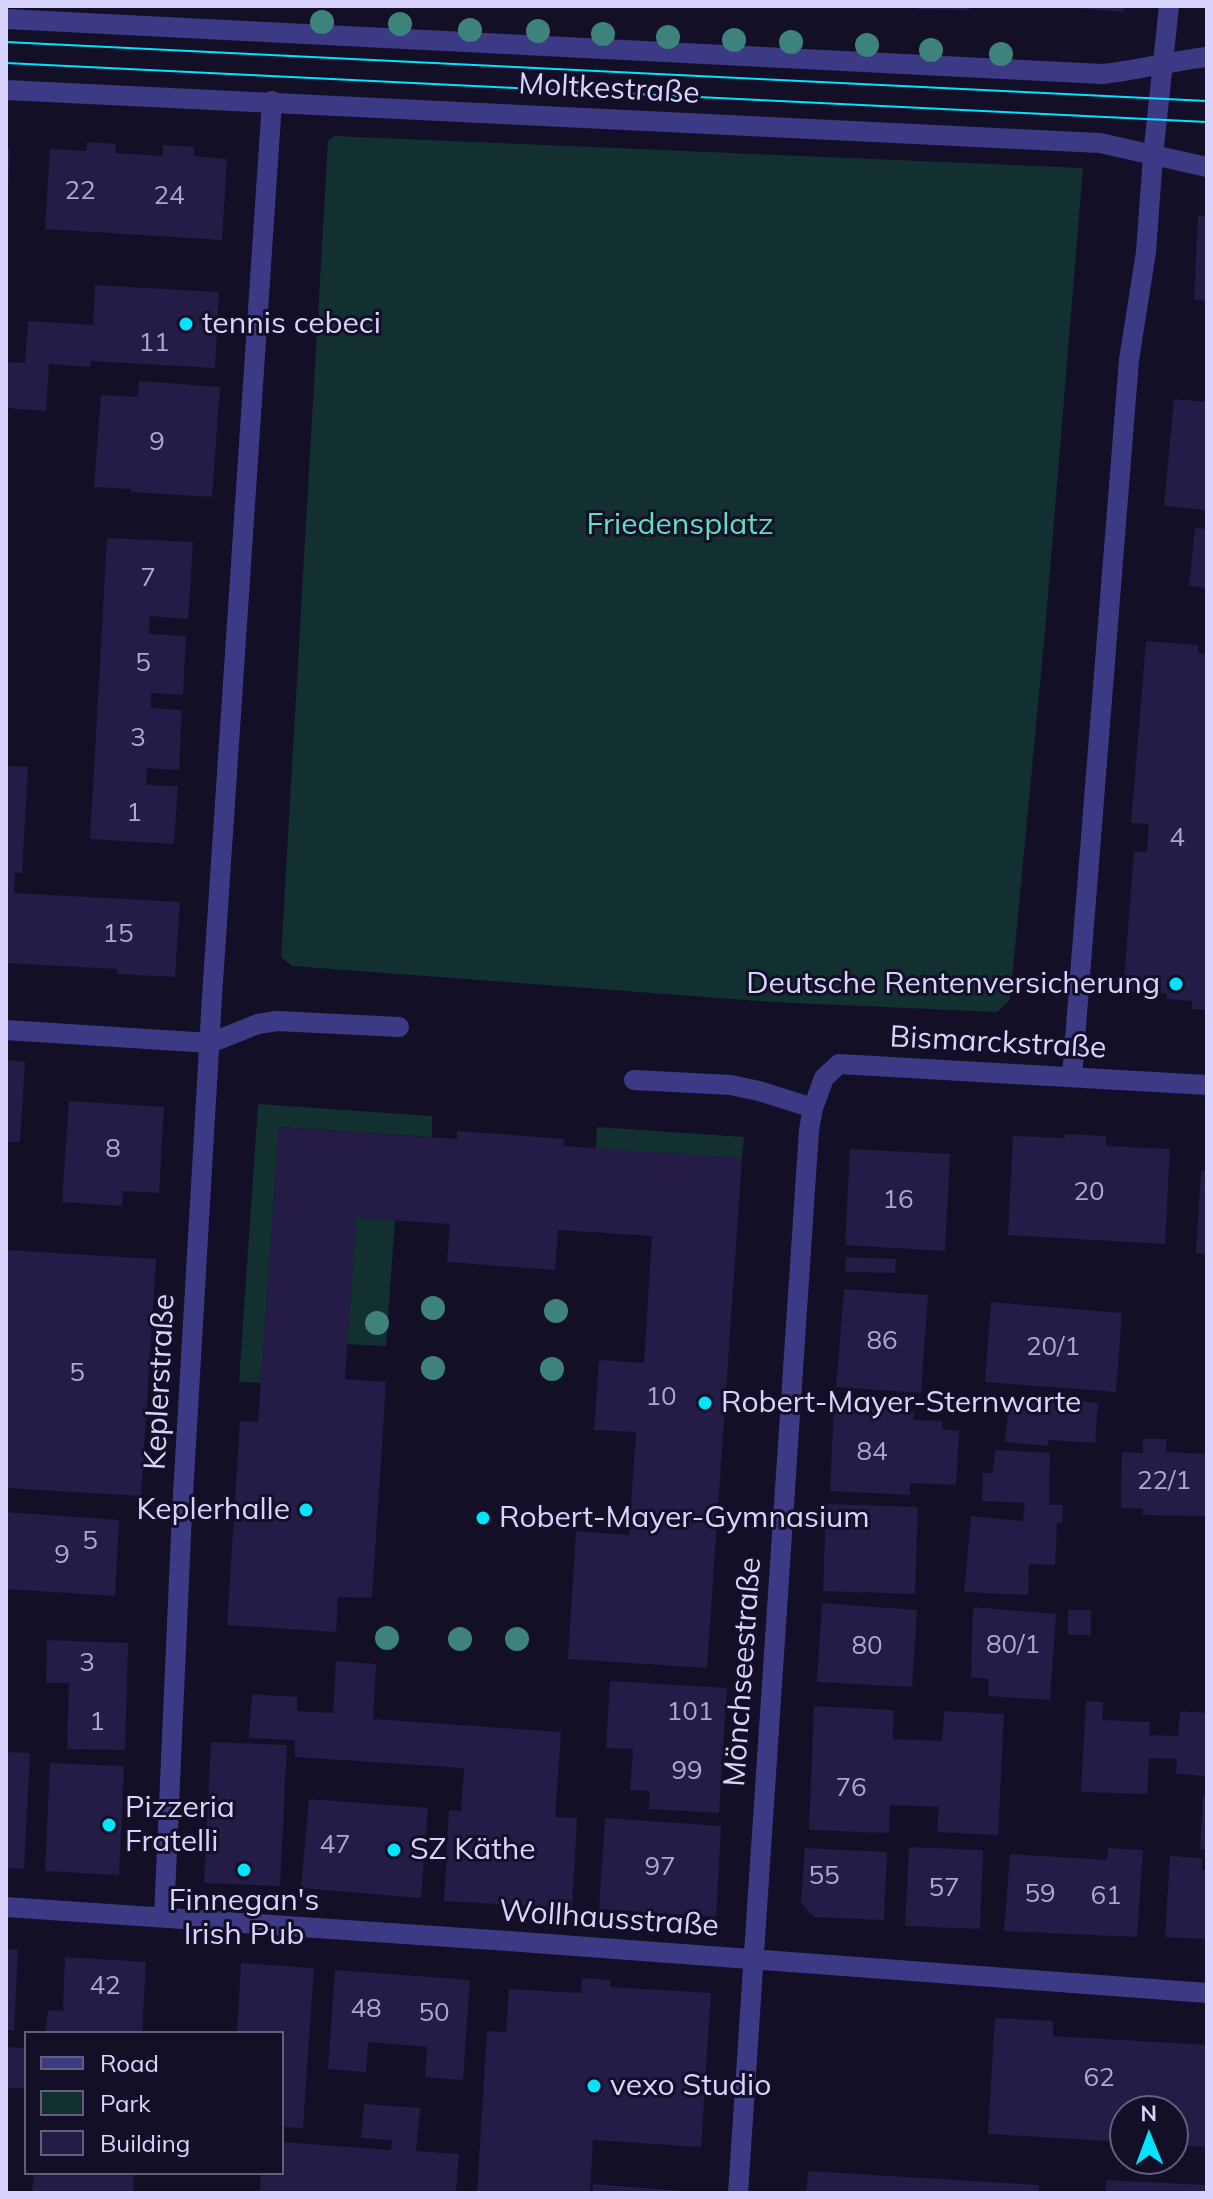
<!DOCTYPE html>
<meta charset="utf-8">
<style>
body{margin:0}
#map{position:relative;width:1213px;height:2199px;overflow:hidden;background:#130f26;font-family:Mulish,sans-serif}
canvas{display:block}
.frame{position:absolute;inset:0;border:8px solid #d9d4ff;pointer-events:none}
.legend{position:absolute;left:24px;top:2031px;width:260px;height:144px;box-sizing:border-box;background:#130f26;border:2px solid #625e7d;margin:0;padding:10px 14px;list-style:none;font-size:24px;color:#d9d4ff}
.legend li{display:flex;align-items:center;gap:16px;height:40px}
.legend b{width:40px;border:2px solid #625e7d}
.north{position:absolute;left:1109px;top:2095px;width:80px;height:80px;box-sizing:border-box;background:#130f26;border:2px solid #625e7d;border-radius:50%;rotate:359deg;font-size:22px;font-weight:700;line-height:32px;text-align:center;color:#d9d4ff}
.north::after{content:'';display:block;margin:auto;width:28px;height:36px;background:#00e5ff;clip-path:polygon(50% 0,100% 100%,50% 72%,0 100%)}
</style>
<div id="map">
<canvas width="1213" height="2199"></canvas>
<div class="frame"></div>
<ul class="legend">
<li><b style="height:10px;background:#3d3a85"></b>Road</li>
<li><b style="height:22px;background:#12302f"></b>Park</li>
<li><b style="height:22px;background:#241b47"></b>Building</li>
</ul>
<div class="north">N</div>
</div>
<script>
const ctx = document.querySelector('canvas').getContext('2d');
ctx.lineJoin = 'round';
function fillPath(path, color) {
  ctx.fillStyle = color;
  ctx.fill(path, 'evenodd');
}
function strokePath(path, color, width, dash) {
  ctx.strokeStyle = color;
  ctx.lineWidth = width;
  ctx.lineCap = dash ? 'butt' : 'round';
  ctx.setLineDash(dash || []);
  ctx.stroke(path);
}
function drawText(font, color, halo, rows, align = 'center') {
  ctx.font = font + ' Mulish,sans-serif';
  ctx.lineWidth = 6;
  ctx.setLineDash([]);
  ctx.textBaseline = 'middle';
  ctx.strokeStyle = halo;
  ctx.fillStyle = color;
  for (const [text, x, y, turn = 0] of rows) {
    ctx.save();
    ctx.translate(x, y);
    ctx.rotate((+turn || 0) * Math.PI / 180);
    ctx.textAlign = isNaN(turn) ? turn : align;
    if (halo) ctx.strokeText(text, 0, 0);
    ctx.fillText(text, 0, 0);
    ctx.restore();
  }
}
fillPath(new Path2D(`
 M334,136L1083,168L1045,631L1010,1000L997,1012L772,1002L292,966L281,957L328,141Z
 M258,1104L432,1116V1137L279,1127L261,1383L239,1382Z
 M597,1127L744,1137L742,1158L596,1149Z
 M356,1218L395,1220L386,1346L347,1344Z`), '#12302f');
fillPath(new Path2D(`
 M917,6H969V10H966L917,9Z
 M1077,6H1125L1124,12L1077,8Z
 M87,142L116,144L115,153L163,156V145L194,147V156L227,159L222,240L45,229L50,149L87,151Z
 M6,149H10L8,189H6Z
 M1198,215L1207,216V301L1194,300Z
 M95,285L219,292L215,368L91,361L90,367L49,364L46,411L6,408V362L25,363L28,321L93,325Z
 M139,381L220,387L212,497L131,492V489L94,487L101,395L138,397Z
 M1174,399L1207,402V510L1164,506Z
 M1195,528L1207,529V588L1189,586Z
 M107,538L193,542L188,619L150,616L149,634L186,636L183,695L151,693V708L182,710L179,770L147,768L146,785L178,786L174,844L90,839Z
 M1146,641L1198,645V653L1207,654V1010L1192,1009V1001L1167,999V994L1123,991L1134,852H1147L1149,824L1131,823Z
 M6,766L28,767L22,873H15L14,893L180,902L175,977L117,974V969L6,963Z
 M6,1060L25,1062L20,1142H6Z
 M69,1101L164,1107L159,1193L123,1191L122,1206L62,1202Z
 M279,1127L457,1139V1131L513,1135L565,1139L564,1146L742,1158L707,1668L568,1659L576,1531L629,1535L636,1432L594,1430L599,1360L644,1363L652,1236L558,1230L555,1270L447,1262L450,1224L356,1218L345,1379L386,1382L372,1598L338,1597L336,1632L227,1625L240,1421L258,1422Z
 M1065,1134L1106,1136V1146L1170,1149L1165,1244L1008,1235L1013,1136L1065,1138Z
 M850,1149L950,1154L945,1251L845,1245Z
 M1201,1171H1207V1254L1196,1253Z
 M6,1250L156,1259L141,1496L6,1488Z
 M846,1257L896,1259L895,1273L845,1272Z
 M844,1289L928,1295L921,1393L836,1387Z
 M991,1302L1122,1313L1116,1392L985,1382Z
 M1052,1399L1098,1403L1095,1443L1049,1440L1047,1446L1005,1442L1009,1401L1051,1405Z
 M834,1407L914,1411L913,1420L942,1421V1429L959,1431L956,1485L910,1483V1495L830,1491Z
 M1143,1439H1166V1452L1207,1454V1516L1143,1515V1509L1121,1508L1122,1452L1143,1453Z
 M995,1450L1050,1453L1049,1505H1063L1062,1523H1057L1055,1565L1029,1564L1028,1595L964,1592L971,1516L1023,1521L1025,1503L982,1501L983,1473H993Z
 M826,1504L918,1507L915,1594L823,1591Z
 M6,1512L119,1520L115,1596L6,1589Z
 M822,1603L917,1610L912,1687L817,1682Z
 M973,1607L1056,1614L1050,1700L988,1696L989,1679L971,1677Z
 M1068,1610H1091V1635H1068Z
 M47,1640L128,1643L125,1750L67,1749L69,1683H46Z
 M336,1661L376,1664L373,1719L561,1732L555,1817L577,1818L572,1908L444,1901L449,1810L461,1811L464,1768L295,1757V1740L249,1738L252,1694L297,1697V1711L333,1713Z
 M610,1681L727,1688L719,1813L649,1809L650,1791L630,1790L633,1749L606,1748Z
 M1086,1701L1103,1702L1102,1720L1150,1722L1149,1735L1178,1736L1180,1711L1207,1713V1776L1176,1774L1177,1759L1149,1758L1147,1794L1081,1792Z
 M814,1706L894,1710L893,1739L942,1741L944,1711L1004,1714L998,1835L937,1832L939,1807L890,1805L889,1833L809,1830Z
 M211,1742L287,1745L280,1886L204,1883Z
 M6,1752L30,1753L24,1869L6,1868Z
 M50,1763L124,1766L119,1875L45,1871Z
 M1203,1796L1207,1797V1850L1200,1849Z
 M309,1799L428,1808L421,1898L301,1888Z
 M605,1818L721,1826L716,1917L599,1909Z
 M909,1847L983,1850L980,1929L905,1926Z
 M805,1848L887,1852L884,1920L814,1917L801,1903Z
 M1108,1848L1143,1850L1137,1937L1004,1931L1010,1854L1107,1860Z
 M1170,1856L1202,1858V1870H1207V1939L1165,1937Z
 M6,1949L18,1950L14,2030H6Z
 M65,1957L146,1962L142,2033H45L48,2010L63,2011Z
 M241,1963L314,1968L303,2128L282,2127V2033H237Z
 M335,1970L470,1980L463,2080L425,2077L427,2047L368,2042L366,2072L328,2069Z
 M582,1978L611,1980L610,1987L711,1993L701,2147L593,2140L590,2193H477L487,2031L506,2032L509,1989L581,1993Z
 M995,2018L1053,2021V2036L1207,2045V2147L1173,2145V2111H1125V2142L988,2134Z
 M6,2047L26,2048V2088H6Z
 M364,2104L420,2108L416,2151L459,2154L456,2193H260L261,2173H282V2142L391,2150L392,2140L361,2138Z
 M808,2171L1039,2185V2193H806Z
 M34,2173H134L133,2193H32Z
 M1106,2180L1207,2185V2193H1106Z
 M593,2184L681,2191V2193H592Z`), '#241b47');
strokePath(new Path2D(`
 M6,19L1103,74C1138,70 1172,61 1207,57
 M6,90L1100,143L1207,167
 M6,1030L210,1043L258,1024L277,1021L399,1027
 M1072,1076L1129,360L1146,252L1153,156L1169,6
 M634,1080L731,1085L759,1091L813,1108
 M6,1907L508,1941L1207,1993
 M164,1917L182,1512L212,997L272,101
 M738,2193L809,1130L813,1108L824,1078L839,1064L1207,1085`), '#3d3a85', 20);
strokePath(new Path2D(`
 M6,42L1207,101
 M6,63L1207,122`), '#00e5ff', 2);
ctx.fillStyle = '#3d827b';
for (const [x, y] of [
 [322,22],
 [400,24],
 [470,30],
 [538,31],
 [603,34],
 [668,37],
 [734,40],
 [791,42],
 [867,45],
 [931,50],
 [1001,54],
 [433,1308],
 [556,1311],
 [377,1323],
 [433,1368],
 [552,1369],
 [387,1638],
 [460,1639],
 [517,1639]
]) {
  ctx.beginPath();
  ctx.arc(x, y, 12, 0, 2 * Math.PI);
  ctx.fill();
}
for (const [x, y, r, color] of [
 [186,324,8,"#00e5ff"],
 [1176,984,8,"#00e5ff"],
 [705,1403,8,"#00e5ff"],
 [306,1510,8,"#00e5ff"],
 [483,1518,8,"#00e5ff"],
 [109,1825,8,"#00e5ff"],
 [394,1850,8,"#00e5ff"],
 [244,1870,8,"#00e5ff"],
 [594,2086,8,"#00e5ff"]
]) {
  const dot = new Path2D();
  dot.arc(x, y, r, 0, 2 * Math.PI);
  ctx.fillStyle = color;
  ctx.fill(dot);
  strokePath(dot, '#130f26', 3);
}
drawText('26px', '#aca6d1', null, [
 ["22",80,191],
 ["24",169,196],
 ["11",154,343],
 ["9",157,442],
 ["7",148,578],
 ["5",143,663],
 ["3",138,738],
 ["1",134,813],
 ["4",1177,838],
 ["15",118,934],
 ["8",113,1149],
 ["20",1089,1192],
 ["16",898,1200],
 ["86",882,1341],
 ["20/1",1053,1347],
 ["5",77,1373],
 ["10",661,1397],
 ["84",872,1452],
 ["22/1",1164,1481],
 ["5",90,1541],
 ["9",62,1555],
 ["80/1",1013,1645],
 ["80",867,1646],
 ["3",87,1663],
 ["101",690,1712],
 ["1",97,1722],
 ["99",687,1771],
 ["76",851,1788],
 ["47",335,1845],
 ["97",660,1867],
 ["55",824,1876],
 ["57",944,1888],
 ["59",1040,1894],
 ["61",1106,1896],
 ["42",105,1986],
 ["48",366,2009],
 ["50",434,2013],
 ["62",1099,2078]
]);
drawText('30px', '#d9d4ff', '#130f26', [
 ["Moltkestraße",609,89,3],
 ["Bismarckstraße",998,1043,3],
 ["Keplerstraße",160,1382,-87],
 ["Mönchseestraße",743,1672,-86],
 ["Wollhausstraße",609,1919,4]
]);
drawText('30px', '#d9d4ff', '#130f26', [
 ["tennis cebeci",202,324],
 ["Deutsche Rentenversicherung",1160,984,"right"],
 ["Robert-Mayer-Sternwarte",721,1403],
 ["Keplerhalle",290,1510,"right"],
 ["Robert-Mayer-Gymnasium",499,1518],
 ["Pizzeria",125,1808],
 ["Fratelli",125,1842],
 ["SZ Käthe",410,1850],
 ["Finnegan's",244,1901,"center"],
 ["Irish Pub",244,1935,"center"],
 ["vexo Studio",610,2086]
], 'left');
drawText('30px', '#5fe0c0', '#130f26', [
 ["Friedensplatz",680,525]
]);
</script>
